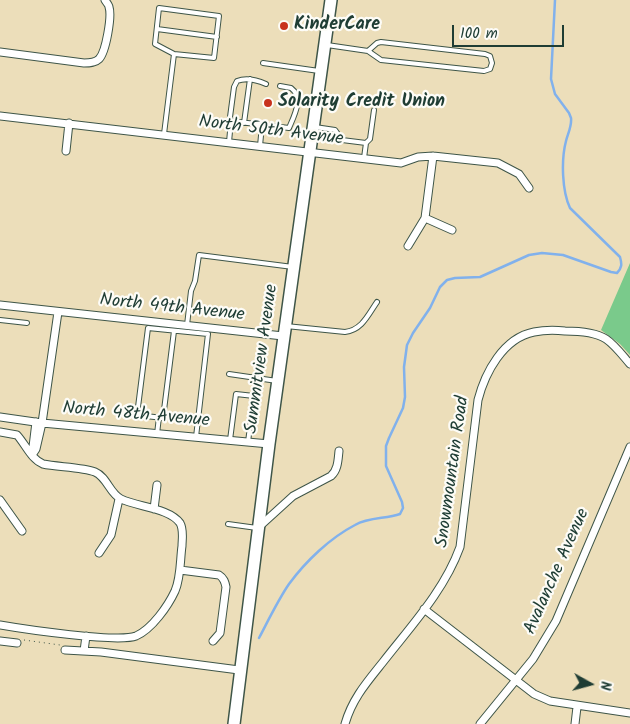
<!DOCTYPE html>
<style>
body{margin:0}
#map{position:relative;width:630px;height:724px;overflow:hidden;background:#ecdeba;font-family:Kalam,sans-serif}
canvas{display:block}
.north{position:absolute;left:565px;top:659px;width:50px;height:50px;-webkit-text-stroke:4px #fdfcf7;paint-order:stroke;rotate:97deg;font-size:14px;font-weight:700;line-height:20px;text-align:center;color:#1f3d34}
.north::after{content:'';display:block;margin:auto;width:18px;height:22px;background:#1f3d34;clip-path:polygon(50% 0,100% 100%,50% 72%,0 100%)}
.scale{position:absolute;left:452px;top:25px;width:112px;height:22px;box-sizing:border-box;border:2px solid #1f3d34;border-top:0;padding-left:6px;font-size:15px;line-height:18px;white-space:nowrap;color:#1f3d34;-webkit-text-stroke:4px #fdfcf7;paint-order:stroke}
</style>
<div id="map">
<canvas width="630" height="724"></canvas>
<div class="north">N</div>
<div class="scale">100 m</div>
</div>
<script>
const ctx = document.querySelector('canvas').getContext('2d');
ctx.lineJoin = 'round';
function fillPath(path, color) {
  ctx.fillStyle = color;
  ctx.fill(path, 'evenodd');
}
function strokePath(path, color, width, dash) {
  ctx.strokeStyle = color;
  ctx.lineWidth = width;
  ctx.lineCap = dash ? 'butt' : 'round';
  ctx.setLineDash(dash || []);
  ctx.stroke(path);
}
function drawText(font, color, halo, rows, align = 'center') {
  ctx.font = font + ' Kalam,sans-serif';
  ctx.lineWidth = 4.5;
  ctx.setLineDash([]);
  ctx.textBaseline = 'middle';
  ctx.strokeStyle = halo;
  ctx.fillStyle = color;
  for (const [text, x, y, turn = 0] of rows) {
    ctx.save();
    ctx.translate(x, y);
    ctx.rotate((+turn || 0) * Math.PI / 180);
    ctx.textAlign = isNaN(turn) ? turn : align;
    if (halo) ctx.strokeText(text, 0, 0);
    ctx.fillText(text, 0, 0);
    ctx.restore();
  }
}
fillPath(new Path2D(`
 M630,263V355L620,344L601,330Z`), '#7aca8b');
strokePath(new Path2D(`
 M259,638C268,621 278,600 289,584C306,561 330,538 355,525C369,517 386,519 400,514L403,508L402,502L386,466V446L389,438L403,408L405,397L404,367L407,345L413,333L430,308L440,287L447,280L455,278L480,277L529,255L542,253L563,255L611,272L617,273C622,268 622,264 620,257L570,208C562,191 561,160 566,141C568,133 572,126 571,118L569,113L555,94L551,79L555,0`), '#81b1ec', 2.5);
const lane = new Path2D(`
 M157,29L217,37
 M327,45L368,51L381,60L484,71L490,69L492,63L490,56L485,54L381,42L377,43L368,51
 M263,63L319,71
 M231,121L230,117L234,87L237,81C247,77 257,80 266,84
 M244,123L250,79
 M315,127L335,130L342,140L366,143
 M164,134L174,54L214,58L219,16L159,8L155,44L174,54
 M229,142L231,121L289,128C294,116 304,98 291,88L280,86
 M260,146L262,125
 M364,158L366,143L370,139L374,110
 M0,320L27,323
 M187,325L191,291L195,281L199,255L293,267
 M286,326L345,332C362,330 368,315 377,302
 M174,331L163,418L137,415L148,328L208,334L196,437
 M229,374L277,381
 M157,434L159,417
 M230,440L236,394L254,396L248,442
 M228,524L257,528`);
const street = new Path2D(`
 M0,52L84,63C89,63 95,63 99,59C106,52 112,16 109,7C109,5 106,2 105,0
 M0,116L401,163L418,157L433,156L498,163L519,174L529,188
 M66,151L69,123
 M425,218L452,230
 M408,246L425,218L433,156
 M0,305L283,336
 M0,417L42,423L269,444
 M36,422L32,455L36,449L42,423L58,312
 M0,432L17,435C26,445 31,459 43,464C57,467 83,467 95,472C107,477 110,494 121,499C138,507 169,508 180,523C184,530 182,539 182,546C180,560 181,577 175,591C168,606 152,629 136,636C118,643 23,629 0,625
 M0,500L22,531
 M154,509L157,485
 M260,526L293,496L331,476C338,470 338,460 339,451
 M99,553L111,535L119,499
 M180,570L219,575C224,578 225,582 226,587L220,633L213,641
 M424,609L534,694L550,701L630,713
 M0,641L17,643
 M65,650L101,652L239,670
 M84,651L86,636
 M345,724C352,699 367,682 383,662C411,626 444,591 460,547L478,400C485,373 503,338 534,332C544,330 555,330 565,331C578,331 595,332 606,339C615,345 623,356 630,364
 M480,724L533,659L556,621L630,447
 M575,724L577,707`);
const primary = new Path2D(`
 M234,724L269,444L331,0`);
strokePath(lane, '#3e5548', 6);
strokePath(street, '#3e5548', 9);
strokePath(primary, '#3e5548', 14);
strokePath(new Path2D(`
 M24,640L60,645`), '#3e5548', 1, [1, 4]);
strokePath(lane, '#fff', 4);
strokePath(street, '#fff', 7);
strokePath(primary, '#fff', 11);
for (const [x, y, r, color] of [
 [284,26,5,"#c8321e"],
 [268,103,5,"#c8321e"]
]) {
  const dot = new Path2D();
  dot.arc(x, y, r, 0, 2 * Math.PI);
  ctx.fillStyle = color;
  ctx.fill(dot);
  strokePath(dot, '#fdfcf7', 2);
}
drawText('bold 18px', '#1f3d34', '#fdfcf7', [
 ["KinderCare",294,26],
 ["Solarity Credit Union",278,103]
], 'left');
drawText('18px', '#1f3d34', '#fdfcf7', [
 ["North 50th Avenue",271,132,7],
 ["North 49th Avenue",172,309,6],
 ["Summitview Avenue",263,359,-82],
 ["North 48th Avenue",136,416,5],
 ["Snowmountain Road",454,472,-82],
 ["Avalanche Avenue",558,572,-66]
]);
</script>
